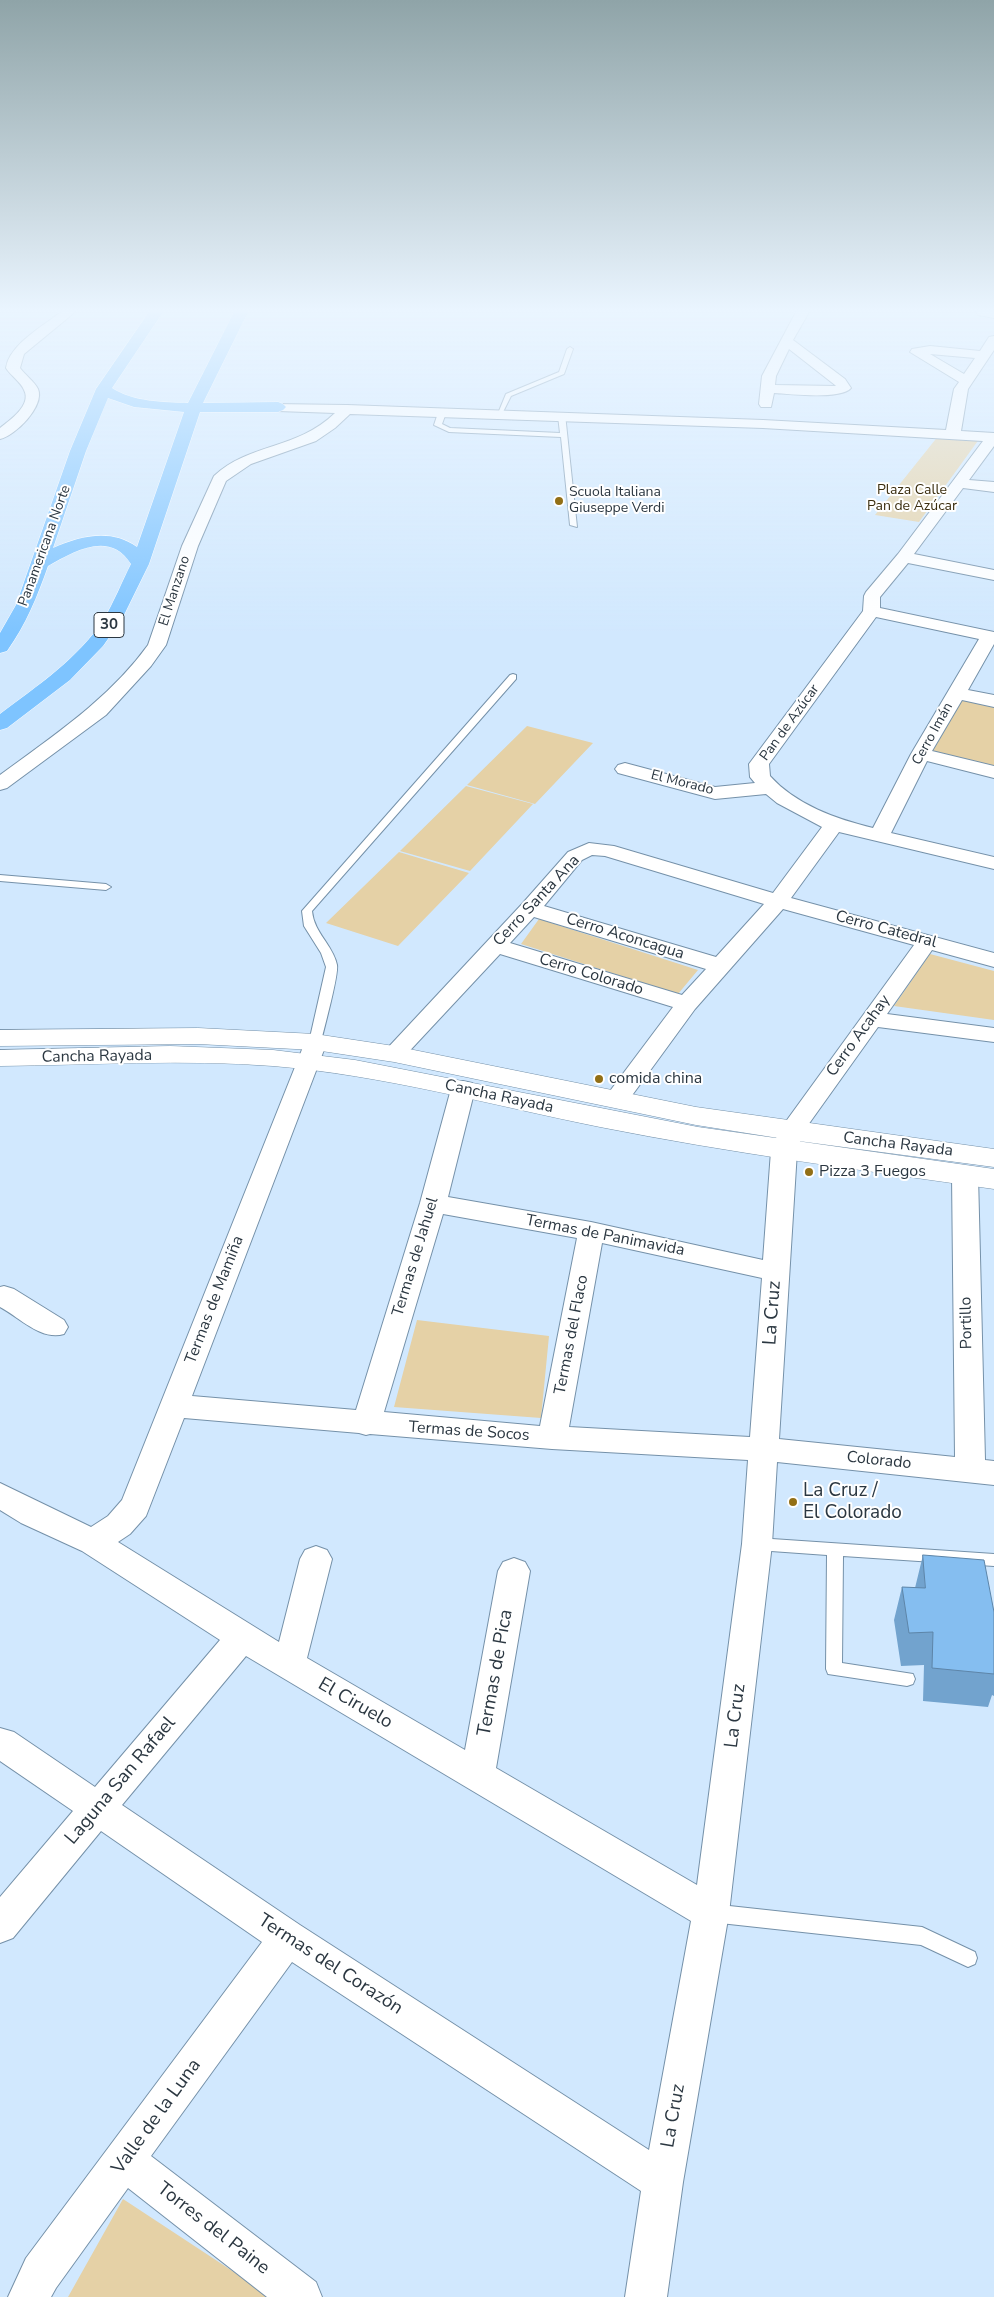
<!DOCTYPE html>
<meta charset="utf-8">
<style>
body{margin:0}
canvas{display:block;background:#d1e8fe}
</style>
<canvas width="994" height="2297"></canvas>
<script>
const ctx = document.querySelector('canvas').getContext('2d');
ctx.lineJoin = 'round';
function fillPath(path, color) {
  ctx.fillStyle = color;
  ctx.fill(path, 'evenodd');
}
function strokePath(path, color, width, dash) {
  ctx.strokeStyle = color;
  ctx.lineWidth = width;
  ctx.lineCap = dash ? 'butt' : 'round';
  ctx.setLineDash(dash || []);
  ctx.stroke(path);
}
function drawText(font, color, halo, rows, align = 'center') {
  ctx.font = font + ' "Nunito Sans",sans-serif';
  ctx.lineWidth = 4;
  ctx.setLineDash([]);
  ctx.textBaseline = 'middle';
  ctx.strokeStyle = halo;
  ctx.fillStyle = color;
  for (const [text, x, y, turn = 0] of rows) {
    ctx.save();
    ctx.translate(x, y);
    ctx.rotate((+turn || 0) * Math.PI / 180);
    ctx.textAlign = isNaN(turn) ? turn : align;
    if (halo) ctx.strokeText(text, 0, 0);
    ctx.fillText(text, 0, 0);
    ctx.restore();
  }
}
fillPath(new Path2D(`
 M939,435L980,438L919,522L875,515Z
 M963,698L994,706V767L932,752Z
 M527,726L593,743L535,804L467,785Z
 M466,786L533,804L470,871L400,851Z
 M399,852L469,873L398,946L326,923Z
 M539,919L698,970L678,994L521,944Z
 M930,954L994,971V1020L894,1006Z
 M417,1320L549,1336L541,1418L394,1407Z
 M123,2199L272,2297H68Z`), '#e5d1a6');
const service = new Path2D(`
 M570,347L573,349L564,374L511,396L501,416H497L506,394L559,372L567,349Z
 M442,411L446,413L442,424L450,428L560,433L558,416L565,414L577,527L570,525L561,437L449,432L434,425L438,413Z
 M513,674L516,675V679L312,911C314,933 333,945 337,965C339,975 324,1028 321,1042L319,1045H311L309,1042L326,967L321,953L304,926L302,911L510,675Z
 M0,875L106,884L111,887L106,890L0,881Z
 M757,1538L994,1554V1566L843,1556L842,1663L913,1674L915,1679L913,1684L907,1686L828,1674L826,1669L827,1555L757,1550L752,1549L749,1544L752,1539Z
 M711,1904L922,1927L975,1952L977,1958L975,1964L968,1967L921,1945L711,1922L705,1919L702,1913L705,1907Z`);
const minor = new Path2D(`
 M61,312H75L24,354L20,368C25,375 34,381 38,389C45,406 15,436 0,439V428C10,420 32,405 24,390C21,382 11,376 6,368C9,345 43,326 61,312Z
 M796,312H809L793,340L845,379L851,388C841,400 790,394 774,393L771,407H761L759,404L762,376ZM789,349L835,385L836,386L775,385L776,376Z
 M976,312H994V318L978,315Z
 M994,336V350L968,389L961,431L994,433V446L969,480L994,482V492L963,488L914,554L994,570V580L908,563L880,597V608L994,632V644L968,690L994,695V707L962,700L932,751L994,766V778L927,761L891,833L994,857V869L839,832L791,898L994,953V967L932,950L887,1014L994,1028V1042L878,1027L803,1132L797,1151L779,1439L955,1457L952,1175L956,1169L965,1166L974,1169L978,1175L985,1460L994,1461V1485L777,1462L772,1544L729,1913L683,2182L667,2297H625L641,2191L292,1962L151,2156L316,2282L322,2297H267L128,2188L56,2288L51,2297H8L26,2258L262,1942L101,1831L13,1938L0,1943V1897L73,1811L0,1761V1728L14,1732L95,1787L220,1640L82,1551L21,1523L0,1510V1483L91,1527L108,1516L122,1500L307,1037L315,1035L323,1037L327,1042L192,1396L356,1410L420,1203L451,1089L454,1083L463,1081L472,1083L475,1089L448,1197L591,1222L763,1260L771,1151L779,1131L914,945L783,909L695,1009L625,1105L616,1107L607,1105L604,1099L673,1007L500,954L402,1059L394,1061L386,1059L382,1054L522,904L568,852L589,843L614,846L773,893L822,827L777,803L766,794L715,799L618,773L615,769L618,765L625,763L715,787L755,783L750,777L749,764L863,611L864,596L866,592L898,554L983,441L763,428L350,414L335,428L316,441L251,464L226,481L198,546L166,645L151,666L106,715L7,788L0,790V775C53,736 109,699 148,645L182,546L214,476C249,443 297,450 335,413L278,411L273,410L271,407L273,404L347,405L763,420L946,430L954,389L959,382L910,352L912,349L930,346L980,351L989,337ZM930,354L975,358L964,374ZM876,617L979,639L911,754L873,828C836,819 796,805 770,776L769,764ZM592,855L605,856L764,904L716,957L544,906L582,860ZM534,917L706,969L682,995L510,943ZM443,1214L577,1238L540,1426L384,1412ZM602,1243L762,1278L750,1437L569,1427ZM184,1418L359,1433L366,1435L370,1434L552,1449L748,1460L742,1544L697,1885L496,1768L530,1571L525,1562L514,1558L503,1562L498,1571L465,1750L307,1658L332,1559L327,1550L316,1546L305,1550L300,1559L279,1642L118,1542L130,1534L146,1516ZM246,1656L691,1921L649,2150L300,1925L122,1805Z
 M4,1286L14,1289L64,1320L68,1327L64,1334C41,1341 19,1317 0,1307V1287Z`);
const tertiary = new Path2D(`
 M198,1028L315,1034L394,1046L696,1107L994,1149V1167L791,1140L696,1125L394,1062L315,1050L198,1044L0,1046V1030Z
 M170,1046L273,1050L355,1060L698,1127L994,1169V1189C862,1170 730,1153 600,1127C491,1105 383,1075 273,1066C182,1059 91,1065 0,1066V1050Z`);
const trunk = new Path2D(`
 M149,312H163L112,388C133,402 163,402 188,403L234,312H248L203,403L278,402L283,404L286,407L283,410L278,412H200L149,564L122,619L103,646L70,680L7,728L0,730V714C37,686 78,659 104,619C114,602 122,582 131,564C110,530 74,551 48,566C37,597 26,624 7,651L0,653V633L16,605L70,451L96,389ZM108,398L134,407L184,412L137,547C111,528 80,536 53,548L86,451Z`);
strokePath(service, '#7591a9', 2);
strokePath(minor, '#7591a9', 2);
strokePath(tertiary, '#7591a9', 1);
strokePath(trunk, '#fff', 1);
fillPath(service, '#fff');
fillPath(minor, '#fff');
fillPath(tertiary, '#fff');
fillPath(trunk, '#7ec4ff');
fillPath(new Path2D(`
 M923,1555L994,1612V1696L992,1695L988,1707L923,1701L924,1665L901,1666L894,1620L902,1587L915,1588Z`), '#72a3ce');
const building = new Path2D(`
 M923,1555L984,1560L994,1612V1674L932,1668L933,1632L909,1633L902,1587L925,1588Z`);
fillPath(building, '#85bef0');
strokePath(building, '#5d85a8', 1);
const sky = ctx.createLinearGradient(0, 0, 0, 634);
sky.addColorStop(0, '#8fa4a8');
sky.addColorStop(0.49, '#eaf5ff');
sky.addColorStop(1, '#eaf5ff00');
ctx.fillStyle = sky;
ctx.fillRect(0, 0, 994, 634);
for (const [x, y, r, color] of [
 [559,501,5,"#926f16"],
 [599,1079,5,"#926f16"],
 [809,1172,5,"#926f16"],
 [793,1502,5,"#926f16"]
]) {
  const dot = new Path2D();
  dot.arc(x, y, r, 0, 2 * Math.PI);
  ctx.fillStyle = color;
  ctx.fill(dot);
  strokePath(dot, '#fff', 2);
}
drawText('14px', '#3b2e10', '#fff', [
 ["Plaza Calle",912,491],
 ["Pan de Azúcar",912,507]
]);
drawText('14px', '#2b3741', '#fff', [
 ["Scuola Italiana",569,493],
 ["Giuseppe Verdi",569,509]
], 'left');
drawText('14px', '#2b3741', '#fff', [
 ["Panamericana Norte",45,546,-70],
 ["El Manzano",175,591,-72],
 ["Pan de Azúcar",790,723,-54],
 ["Cerro Imán",933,734,-61],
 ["El Morado",682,783,14]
]);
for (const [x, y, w] of [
 [109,625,30]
]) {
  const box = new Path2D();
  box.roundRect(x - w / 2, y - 12.5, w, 25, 4);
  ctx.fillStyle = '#fff';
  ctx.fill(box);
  strokePath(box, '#2b3741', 1);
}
drawText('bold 15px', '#2b3741', null, [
 ["30",109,625]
]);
drawText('16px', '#2b3741', '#fff', [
 ["Cerro Santa Ana",537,901,-47],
 ["Cerro Catedral",886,930,15],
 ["Cerro Aconcagua",625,937,17],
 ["Cerro Colorado",591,975,17],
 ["Cerro Acahay",859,1036,-54],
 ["Cancha Rayada",97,1057,-1],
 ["Cancha Rayada",499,1097,12],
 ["Cancha Rayada",898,1145,7],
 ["Termas de Panimavida",605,1236,11],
 ["Termas de Jahuel",416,1257,-73],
 ["Termas de Mamiña",215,1300,-69],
 ["Portillo",967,1323,-91],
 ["Termas del Flaco",572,1335,-79],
 ["Termas de Socos",469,1432,4],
 ["Colorado",879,1461,6]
]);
drawText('16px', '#2b3741', '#fff', [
 ["comida china",609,1079],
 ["Pizza 3 Fuegos",819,1172]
], 'left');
drawText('19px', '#2b3741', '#fff', [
 ["La Cruz",773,1313,-86],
 ["Termas de Pica",496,1673,-80],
 ["El Ciruelo",355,1704,30],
 ["La Cruz",736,1716,-83],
 ["Laguna San Rafael",121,1781,-50],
 ["Termas del Corazón",330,1965,33],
 ["La Cruz",674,2116,-80],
 ["Valle de la Luna",157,2117,-54],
 ["Torres del Paine",213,2229,38]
]);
drawText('19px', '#2b3741', '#fff', [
 ["La Cruz /",803,1491],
 ["El Colorado",803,1513]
], 'left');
</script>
